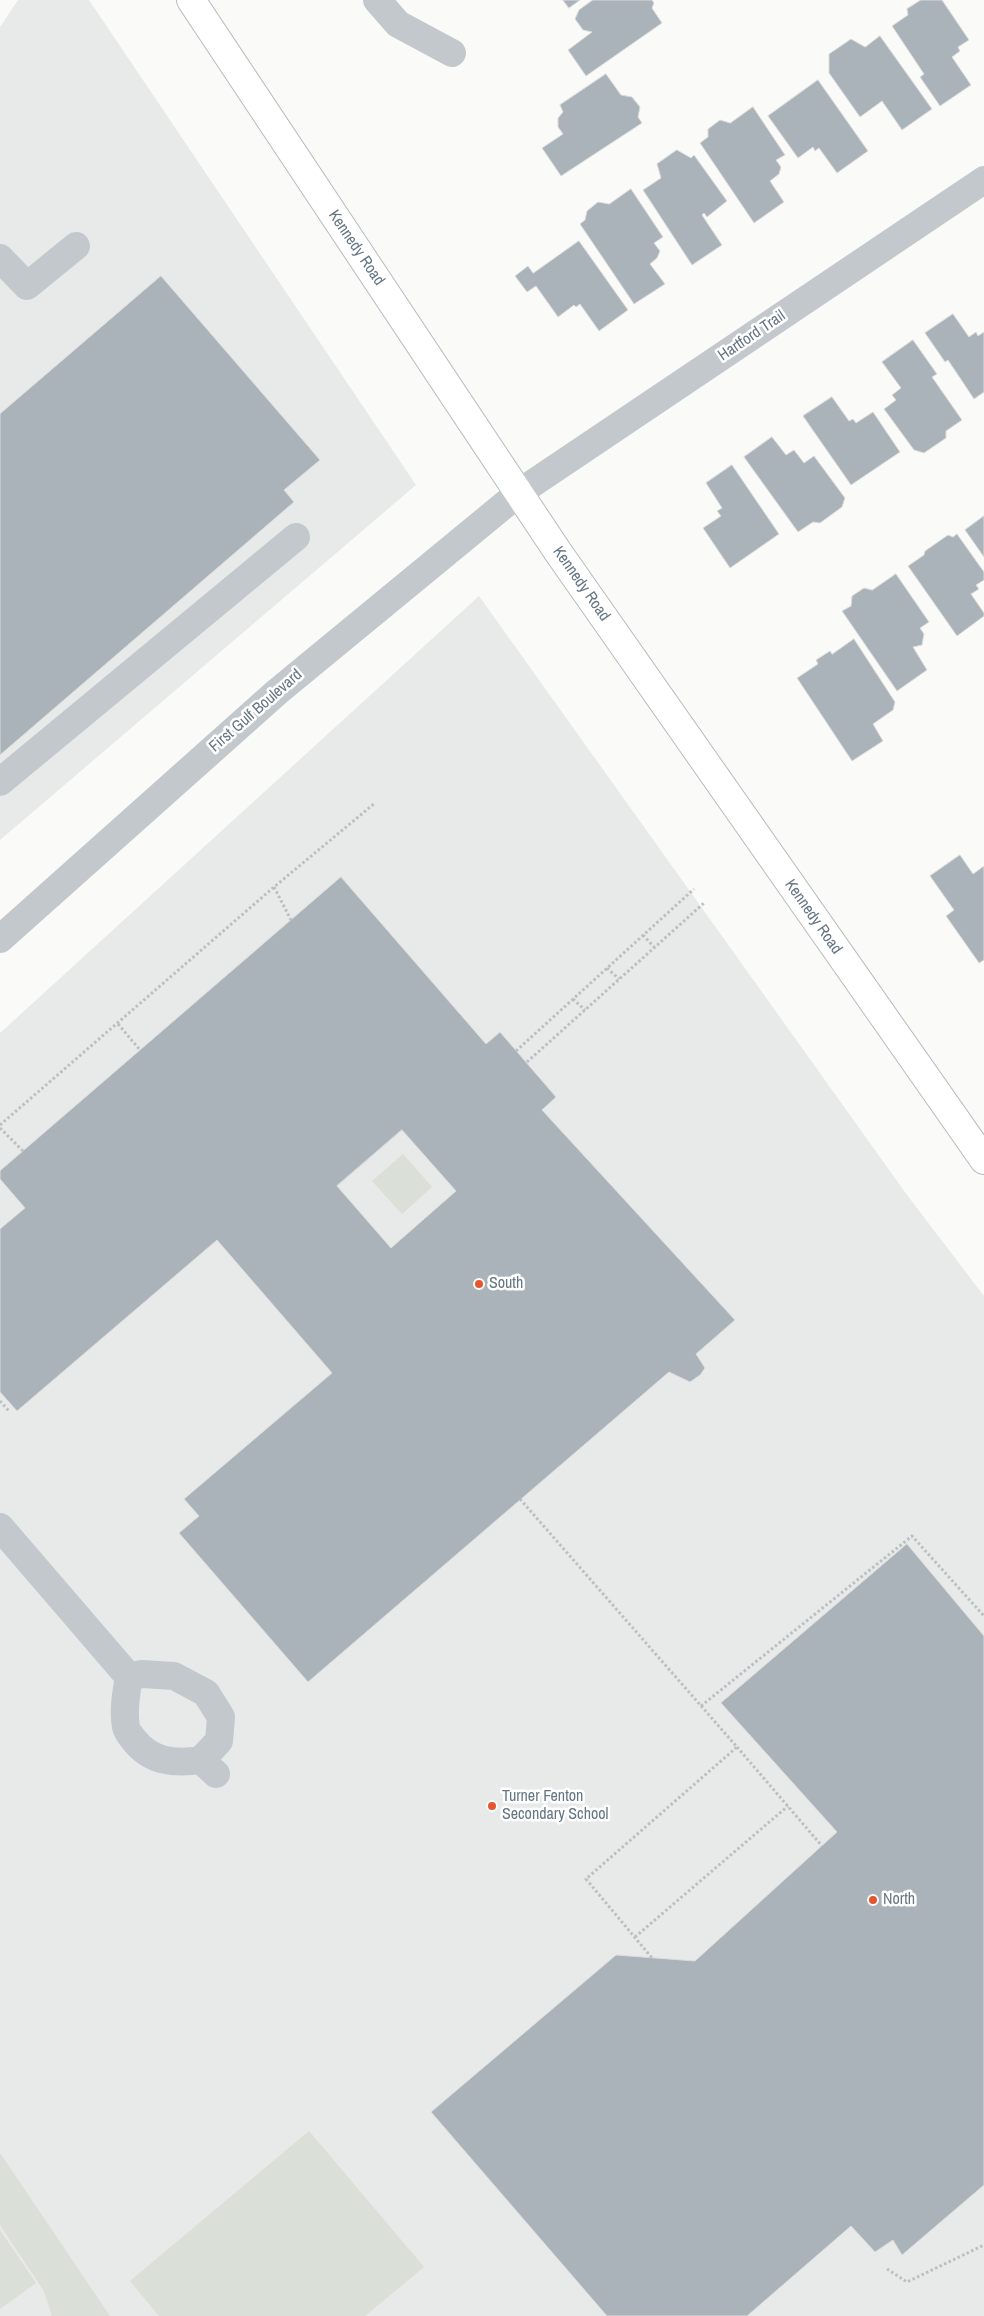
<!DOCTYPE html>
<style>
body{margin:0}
canvas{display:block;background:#fafaf8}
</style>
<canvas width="984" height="2316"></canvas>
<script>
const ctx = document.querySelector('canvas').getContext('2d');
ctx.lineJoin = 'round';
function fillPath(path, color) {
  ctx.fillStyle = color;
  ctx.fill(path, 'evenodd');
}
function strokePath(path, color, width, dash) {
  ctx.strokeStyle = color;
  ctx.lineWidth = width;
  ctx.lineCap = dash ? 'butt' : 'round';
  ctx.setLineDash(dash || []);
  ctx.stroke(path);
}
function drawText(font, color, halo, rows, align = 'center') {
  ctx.font = font + ' "Archivo Narrow",sans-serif';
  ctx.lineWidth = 5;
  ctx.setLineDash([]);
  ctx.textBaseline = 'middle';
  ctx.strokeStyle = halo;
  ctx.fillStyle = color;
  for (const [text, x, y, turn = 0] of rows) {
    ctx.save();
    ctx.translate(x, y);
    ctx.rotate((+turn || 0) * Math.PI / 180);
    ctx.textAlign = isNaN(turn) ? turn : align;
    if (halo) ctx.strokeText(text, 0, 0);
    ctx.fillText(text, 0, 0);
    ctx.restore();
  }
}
fillPath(new Path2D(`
 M18,0H89L416,485L0,840V27Z
 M479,596L907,1195L984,1296V2316H0V1033Z`), '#e8e9e9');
fillPath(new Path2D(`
 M403,1154L432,1187L402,1214L372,1181Z
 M309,2131L424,2267L365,2316H159L130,2281Z
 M0,2153L110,2316H52L44,2291L0,2225Z
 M0,2230L36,2283L0,2309Z`), '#dadfd7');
const building = new Path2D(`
 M563,0H580L569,8Z
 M593,0H652L654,3L652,8L662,23L586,76L568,50L592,32L583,30L575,19L579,10Z
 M921,0H942L969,40L958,47L960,51L952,57L971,85L940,106L920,77L924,74L892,26L908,15L907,9Z
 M880,36L932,109L902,130L882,101L860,117L829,73V54L851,39L865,47Z
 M606,74L621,95L632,97L640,107L638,117L642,123L561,176L542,148L563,134L558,127V118L563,112L560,105Z
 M818,80L868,151L837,173L819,148L815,151L813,147L798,158L768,116Z
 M753,107L785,155L776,160L781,167L779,174L770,181L784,202L754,223L700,143L708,137V129L720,120L730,123Z
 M677,150L691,158L694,155L727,201L707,217L704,213L702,215L722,245L692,265L643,190L661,178L657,164Z
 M631,189L663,237L654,243L660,251L657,258L650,264L665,284L634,304L580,224L585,220L587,211L598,202L609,204Z
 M579,241L628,310L599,331L580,304L576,307L574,305L558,317L536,286L527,292L515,276L528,266L533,273Z
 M161,276L320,460L284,490L294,502L0,755V414Z
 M953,314L969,337L976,332L978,336L984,332V392L974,399L948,360L945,362L925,333Z
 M913,340L937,374L932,377L962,420L946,431V438L924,453L914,450L884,409L896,400L892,395L901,388L882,362Z
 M832,397L849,421L853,419L856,423L873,412L900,452L851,485L803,416Z
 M772,437L786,455L794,450L804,463L814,456L845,498L842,507L820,523L813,522L798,532L744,457Z
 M732,465L779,534L730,568L703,528L721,516L717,511L722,508L706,483Z
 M984,516V557L965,530Z
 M957,534L984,572V580L976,585L979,589L971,594L984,613V616L957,636L908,566L924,555L925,551L948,535L953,537Z
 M896,574L929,622L920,628L924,634L922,645L913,647L927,670L897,691L842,611L851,606L852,596L864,588L872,590Z
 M854,639L895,702L893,710L873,724L883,741L852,761L797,678L818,664L816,660L830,651L832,654Z
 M960,855L973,874L984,866V960L979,963L946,916L954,910L930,876Z
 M341,877L486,1044L500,1032L556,1097L542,1110L735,1320L696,1354L705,1368L700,1375L690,1382L669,1372L308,1682L179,1533L199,1516L184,1499L332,1373L217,1240L17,1411L0,1392V1229L25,1208L0,1179V1171ZM402,1130L456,1191L391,1248L337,1186Z
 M907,1544L984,1636V2185L902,2255L893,2240L875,2252L851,2226L747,2316H607L431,2112L616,1955L695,1961L837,1832L721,1703Z`);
fillPath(building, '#aab3b9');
strokePath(building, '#dcdcda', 1);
const major = new Path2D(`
 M191,0L558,552L984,1160`);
strokePath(major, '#b5babe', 30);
strokePath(new Path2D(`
 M274,887L291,920
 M643,935L654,947
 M607,968L619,979
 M573,999L585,1010
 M118,1024L140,1050
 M516,1051L694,889
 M527,1062L704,903
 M0,1125L274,887L375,803
 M0,1128L23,1151
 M0,1401L9,1411
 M520,1499L737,1747L586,1879L652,1958
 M701,1706L912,1536L984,1616
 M737,1747L822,1846
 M635,1937L788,1806
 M887,2269L907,2282L984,2245`), '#bbbfc2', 3, [2.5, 2.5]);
strokePath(new Path2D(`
 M377,0L398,24L452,53
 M0,258L27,286L76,246
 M0,782L296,537
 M0,939L277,692L520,492L984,180
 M0,1527L129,1677C126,1693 123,1711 126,1727C127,1732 131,1736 134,1740C151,1762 175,1764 201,1760L216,1774
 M129,1677L142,1674L174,1676L206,1693L221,1717L219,1741L201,1760`), '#c3c8cc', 28);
strokePath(major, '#fff', 28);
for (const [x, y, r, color] of [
 [479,1284,5,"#e4572e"],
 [492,1806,5,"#e4572e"],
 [873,1900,5,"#e4572e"]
]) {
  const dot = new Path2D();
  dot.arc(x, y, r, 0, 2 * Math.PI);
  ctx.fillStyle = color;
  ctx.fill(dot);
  strokePath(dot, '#fff', 2);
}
drawText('16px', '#657683', '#fff', [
 ["Kennedy Road",356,248,56],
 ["Hartford Trail",752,336,-34],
 ["Kennedy Road",581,584,55],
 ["First Gulf Boulevard",256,711,-41],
 ["Kennedy Road",813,917,55]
]);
drawText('16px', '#657683', '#fff', [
 ["South",489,1284],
 ["Turner Fenton",502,1797],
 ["Secondary School",502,1815],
 ["North",883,1900]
], 'left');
</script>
